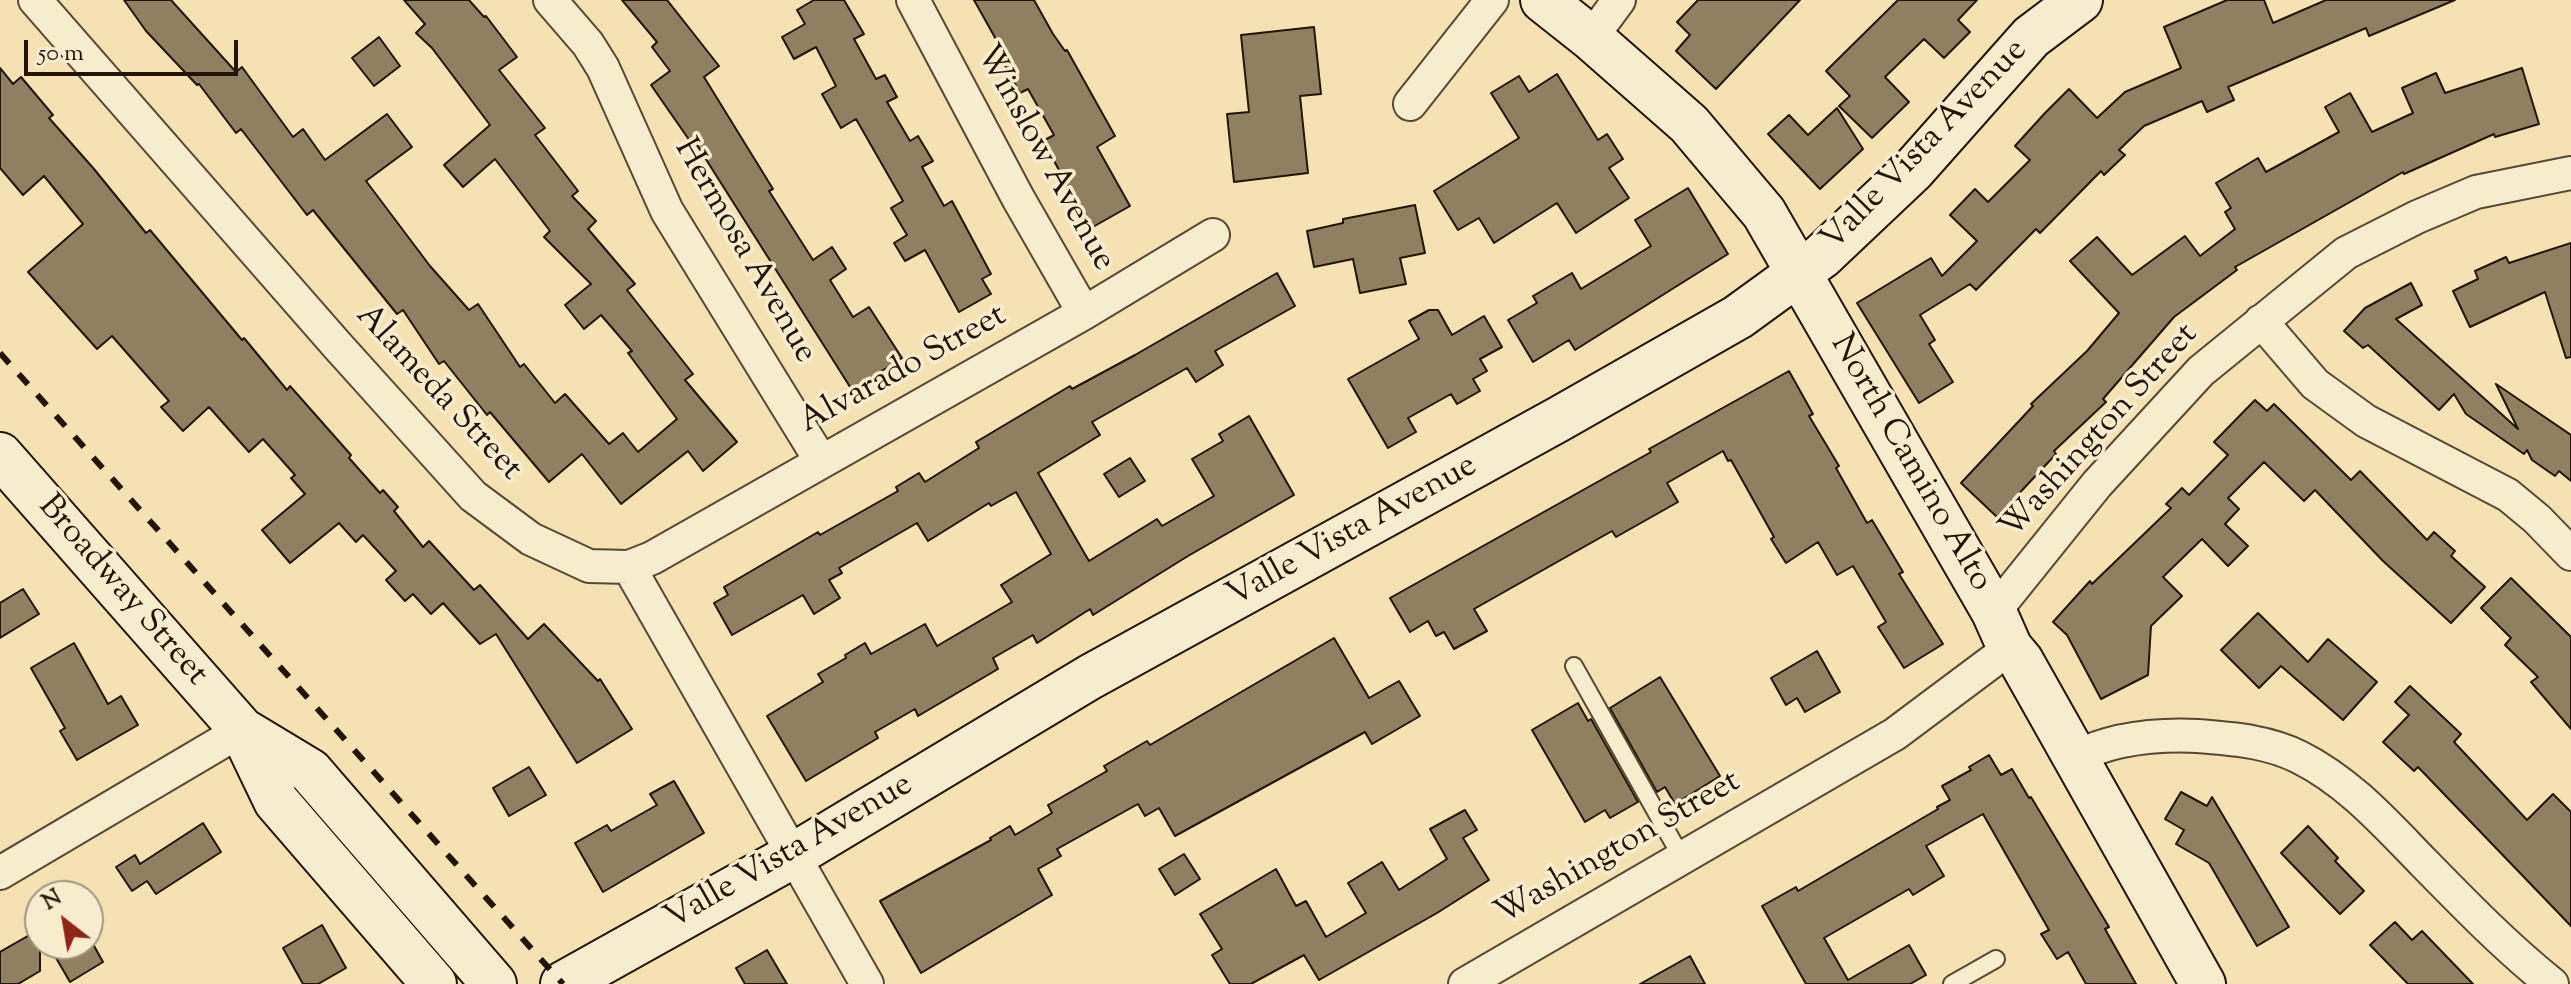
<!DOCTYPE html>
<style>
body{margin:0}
#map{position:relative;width:2571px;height:984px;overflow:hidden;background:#f4e2b4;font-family:"Sorts Mill Goudy",serif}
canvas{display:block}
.north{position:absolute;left:24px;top:880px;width:80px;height:80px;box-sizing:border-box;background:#f8ecce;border:2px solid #a3967e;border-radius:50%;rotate:329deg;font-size:22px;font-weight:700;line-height:32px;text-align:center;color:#241405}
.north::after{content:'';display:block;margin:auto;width:28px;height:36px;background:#8f2418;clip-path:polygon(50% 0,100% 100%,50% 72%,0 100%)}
.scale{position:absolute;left:24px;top:40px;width:214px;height:36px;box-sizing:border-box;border:4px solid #241405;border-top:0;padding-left:10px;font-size:24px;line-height:28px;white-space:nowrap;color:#241405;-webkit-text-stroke:6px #f8ecce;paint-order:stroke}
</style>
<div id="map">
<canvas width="2571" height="984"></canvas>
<div class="north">N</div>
<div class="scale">50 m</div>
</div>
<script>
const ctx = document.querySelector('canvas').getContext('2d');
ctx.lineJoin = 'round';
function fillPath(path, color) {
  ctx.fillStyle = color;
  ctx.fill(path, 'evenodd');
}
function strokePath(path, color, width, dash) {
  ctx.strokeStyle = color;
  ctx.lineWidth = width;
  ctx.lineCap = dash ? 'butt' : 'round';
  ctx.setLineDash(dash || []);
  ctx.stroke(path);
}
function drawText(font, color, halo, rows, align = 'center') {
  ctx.font = font + ' "Sorts Mill Goudy",serif';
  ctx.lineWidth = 7;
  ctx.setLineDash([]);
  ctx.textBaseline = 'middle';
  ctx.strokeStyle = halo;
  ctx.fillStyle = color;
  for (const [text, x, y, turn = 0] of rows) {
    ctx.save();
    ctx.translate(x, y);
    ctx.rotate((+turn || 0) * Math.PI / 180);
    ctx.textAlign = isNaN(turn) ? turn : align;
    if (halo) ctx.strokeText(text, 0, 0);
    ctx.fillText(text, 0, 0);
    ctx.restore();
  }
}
const building = new Path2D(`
 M124,0H171L236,72L242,67L293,137L303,129L325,160L387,114L412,147L366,181L430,266L469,310L478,304L520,367L524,364L555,403L565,394L609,444L623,433L638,452L677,419L628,353L632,351L601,315L584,329L565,305L591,284L544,237L550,231L495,159L463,187L444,165L490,125L432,48L416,33L425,24L404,0H469L484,17L486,16L517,57L499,70L545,128L535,135L578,191L572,196L596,221L588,229L635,284L627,290L693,374L685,380L737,442L703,471L688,451L621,504L582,454L549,482L490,412L487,415L444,361L439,364L403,310L397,314L313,210L307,215L241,129L236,133L199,84L197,85L146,31Z
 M622,0H667L719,66L704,77L773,189L769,191L813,260L832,247L846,269L830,280L853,317L869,307L902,358L852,390L695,142L692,144L651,85L670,71L652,47L657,42Z
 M814,0H844L864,34L854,39L876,79L885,75L897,97L887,102L910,141L918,136L933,161L922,167L944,206L952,201L991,274L982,279L991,294L959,312L925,250L905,261L894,243L907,235L891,208L903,201L856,119L841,128L822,94L836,86L816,47L794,59L782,37L805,24L797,10Z
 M974,0H1034L1053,34L1065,51L1067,50L1115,136L1097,147L1130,206L1091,228L1043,141L1054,135L1028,89L1020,93L1003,62L1007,59Z
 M1698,0H1800L1716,89L1676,51L1690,35L1677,22Z
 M1898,0H1977L1958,20L1970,32L1944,58L1924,39L1885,77L1909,102L1872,138L1839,106L1850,96L1826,71Z
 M2227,0H2264L2273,23L2326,0H2455L2369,36L2366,28L2228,87L2234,100L2207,112L2202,101L2144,126L2119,150L2125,155L2104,175L2101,171L2040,233L2036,229L1976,290L1970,284L1920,315L1935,340L1929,344L1953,382L1919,403L1857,303L1931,258L1942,276L1977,241L1950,215L1975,189L1988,202L2030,160L2015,146L2045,113L2069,89L2097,118L2125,92L2181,68L2164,27Z
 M1314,27L1321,94L1300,96L1308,173L1234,182L1227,114L1249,112L1241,35Z
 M379,37L400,66L374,86L352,58Z
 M0,68L13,84L21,77L53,115L49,118L94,169L146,233L150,230L242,340L244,338L287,390L290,386L351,455L349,458L380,493L383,490L398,507L394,511L423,547L429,541L474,590L480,585L528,639L544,624L598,681L600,679L632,729L577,763L496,634L480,644L443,603L431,614L413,594L405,601L386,580L396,571L363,535L356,542L339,523L290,563L262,530L305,494L291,478L295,475L263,439L249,452L209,407L183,431L161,407L169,401L112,336L97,349L28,272L83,224L44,176L23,195L0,168Z
 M2522,68L2539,124L2495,137L2494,134L2404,174L2403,172L2235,267L2237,270L2174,317L2103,399L2106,402L2054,451L2056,454L1997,517L1961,483L2033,406L2031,404L2087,351L2119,313L2070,261L2097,237L2132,275L2185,236L2200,256L2235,229L2225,212L2231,208L2216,183L2258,158L2266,172L2339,132L2325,107L2350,93L2372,132L2413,113L2402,88L2436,73L2445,93Z
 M1557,74L1598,140L1607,134L1623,159L1609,168L1629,198L1576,233L1557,203L1494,243L1479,218L1458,230L1434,191L1519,138L1491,93L1519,76L1529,92Z
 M1837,108L1863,149L1820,189L1768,134L1789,115L1808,135Z
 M1688,188L1728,254L1575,350L1569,340L1533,362L1508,320L1537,303L1533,296L1572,273L1581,289L1651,246L1635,220Z
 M1415,205L1425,253L1400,258L1406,284L1360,293L1353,259L1314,267L1307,231L1343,223V219Z
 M2571,243V357L2566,358L2545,292L2470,327L2453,291L2478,279L2475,271L2506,257L2509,263Z
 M1277,273L1295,306L1215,351L1223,365L1196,382L1187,368L1092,422L1100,435L1038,473L1089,561L1157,519L1162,526L1214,496L1192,459L1223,441L1219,434L1249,416L1294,495L1188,556L1093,615L1090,609L1037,643L1033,635L993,658L998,669L918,716L915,709L875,732L878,738L806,781L767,716L823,682L818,674L846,658L845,655L865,643L871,654L925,624L937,646L1012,602L1001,585L1051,554L1016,492L991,506L989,503L928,541L917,523L839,568L842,573L829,580L840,598L814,614L803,595L732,635L714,603L728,595L724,587L818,532L820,535L898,491L896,487L919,473L925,482L979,448L976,442L1070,386L1072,389L1135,355Z
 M2411,283L2422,305L2396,319L2518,429L2496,384L2571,435V481L2559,471L2555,476L2532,460L2527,450L2524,454L2466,414L2454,394L2439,410L2368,345L2363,348L2344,331L2365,308Z
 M1429,310H1438L1452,335L1484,316L1502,347L1480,359L1487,371L1473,379L1480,391L1457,404L1451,394L1408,418L1416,432L1388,448L1348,379L1419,339L1409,321Z
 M1789,371L1813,414L1809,416L1839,466L1836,468L1867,523L1872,520L1903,572L1899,574L1943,644L1904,668L1878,627L1886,622L1853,566L1837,575L1818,542L1786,563L1771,539L1774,537L1731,460L1728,461L1723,451L1667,483L1678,502L1616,537L1612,531L1474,609L1487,631L1454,649L1444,632L1436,636L1428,621L1410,632L1390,598L1651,452L1649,449Z
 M2255,400L2267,411L2274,404L2351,480L2360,471L2427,540L2434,532L2455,551L2451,556L2485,587L2451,623L2383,561L2315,490L2304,501L2264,462L2228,498L2239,509L2225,524L2248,546L2228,566L2202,539L2163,577L2182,596L2151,626L2148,675L2101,699L2067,635L2053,622L2090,581L2092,584L2171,508L2166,504L2182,488L2189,495L2228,455L2214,442Z
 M1130,458L1145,481L1119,497L1104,474Z
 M2511,578L2571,637V729L2531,682L2538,677L2505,645L2511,638L2481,608Z
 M23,589L39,614L0,638V603Z
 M2258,613L2308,662L2328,639L2377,682L2343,720L2281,666L2259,688L2221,650Z
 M1334,638L1369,698L1399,681L1420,716L1372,744L1365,732L1175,836L1159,808L1145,816L1138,804L1057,849L1061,856L1038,869L1052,895L921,973L880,901L991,840L990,838L1010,826L1015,835L1052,813L1048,805L1107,771L1104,766L1147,741L1150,745Z
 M74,643L108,704L121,696L138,725L77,760L60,731L65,728L31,668Z
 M1817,651L1840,692L1805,712L1797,698L1786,705L1771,678Z
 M1660,677L1720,776L1675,804L1665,787L1657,792L1610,708Z
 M2410,686L2461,734L2454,742L2527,820L2553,794L2571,812V926L2418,767L2414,771L2383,742L2409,715L2395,702Z
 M1578,703L1588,721L1591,719L1638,802L1610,818L1605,810L1585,822L1532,730Z
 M1989,755L2001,775L2012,769L2029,798L2031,797L2109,927L2105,929L2136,984H2086L2068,952L2057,959L2041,934L2049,930L1983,814L1926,846L1944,876L1913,895L1909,889L1824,938L1848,980L1909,945L1926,975L1910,984H1806L1762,906L1796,887L1798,891L1938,809L1937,807L1950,800L1942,786L1971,770L1969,767Z
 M529,767L546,795L509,816L493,788Z
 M674,781L704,833L603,892L575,843L607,825L611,831L657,805L650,794Z
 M2181,792L2207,806L2212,797L2289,927L2257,946L2209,863L2176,844L2184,830L2165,819Z
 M1465,810L1477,830L1463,838L1489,880L1437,913L1319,980L1304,955L1251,984H1230L1212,955L1222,949L1200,914L1276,869L1296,906L1306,901L1326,937L1366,913L1348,883L1382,862L1399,890L1447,859L1430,829Z
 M203,823L221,852L156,894L147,881L132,891L116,867L135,855L140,864Z
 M2308,826L2338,858L2335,861L2364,891L2340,914L2281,853Z
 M1184,854L1200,879L1175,895L1159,869Z
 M2395,922L2412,940L2422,931L2473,984H2408L2370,945Z
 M322,925L346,968L318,984H303L283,948Z
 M40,929V971L18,984H0V952Z
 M48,944H93L103,962L70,982Z
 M767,950L787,984H745L736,968Z
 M1690,956L1705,984H1640Z`);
fillPath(building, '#907f60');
strokePath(building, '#241405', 2);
const lane = new Path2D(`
 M1574,666L1682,858
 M1952,984L1996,959`);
const street = new Path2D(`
 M35,0L336,344L473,496L531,539L589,566L629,567L652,558L1084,313L1213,235
 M550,0L588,44L603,68L667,211L821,461
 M913,0L1018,198L1084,313
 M1591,38L1619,0
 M1410,104L1492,0
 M2261,321L2315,384L2366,421L2508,495L2537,519L2571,554
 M629,567L867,984
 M1994,612L2097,484L2201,371L2346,253L2417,217L2476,192L2571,173
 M2074,758C2112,738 2155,734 2198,736C2233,739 2267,741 2299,757C2349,782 2385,823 2424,863C2465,905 2506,947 2552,984
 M0,873L242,730
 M1465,984L1895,734L2010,648`);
const secondary = new Path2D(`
 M1543,0L1591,38L1689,124L1764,213L1994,612L2010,648L2021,661L2203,984
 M0,455L242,730L276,801L434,984
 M242,730L310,771L494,984
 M563,984L794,855L1090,677L1559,419L1738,317L1822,256L1913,170L2031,37L2080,0`);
strokePath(lane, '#584831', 20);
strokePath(street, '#584831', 36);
strokePath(secondary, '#241405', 48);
strokePath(lane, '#f8ecce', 16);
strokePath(street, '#f8ecce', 32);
strokePath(secondary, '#f8ecce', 44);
strokePath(new Path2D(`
 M0,353L563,984`), '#241405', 6, [14, 14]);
drawText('34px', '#241405', '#f8ecce', [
 ["Valle Vista Avenue",1926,147,-46],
 ["Winslow Avenue",1043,159,61],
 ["Hermosa Avenue",743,252,60],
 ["Alvarado Street",904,371,-29],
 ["Alameda Street",437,394,47],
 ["Washington Street",2101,433,-48],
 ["North Camino Alto",1909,464,60],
 ["Valle Vista Avenue",1353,533,-29],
 ["Broadway Street",121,592,49],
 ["Washington Street",1619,850,-30],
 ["Valle Vista Avenue",790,854,-30]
]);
</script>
